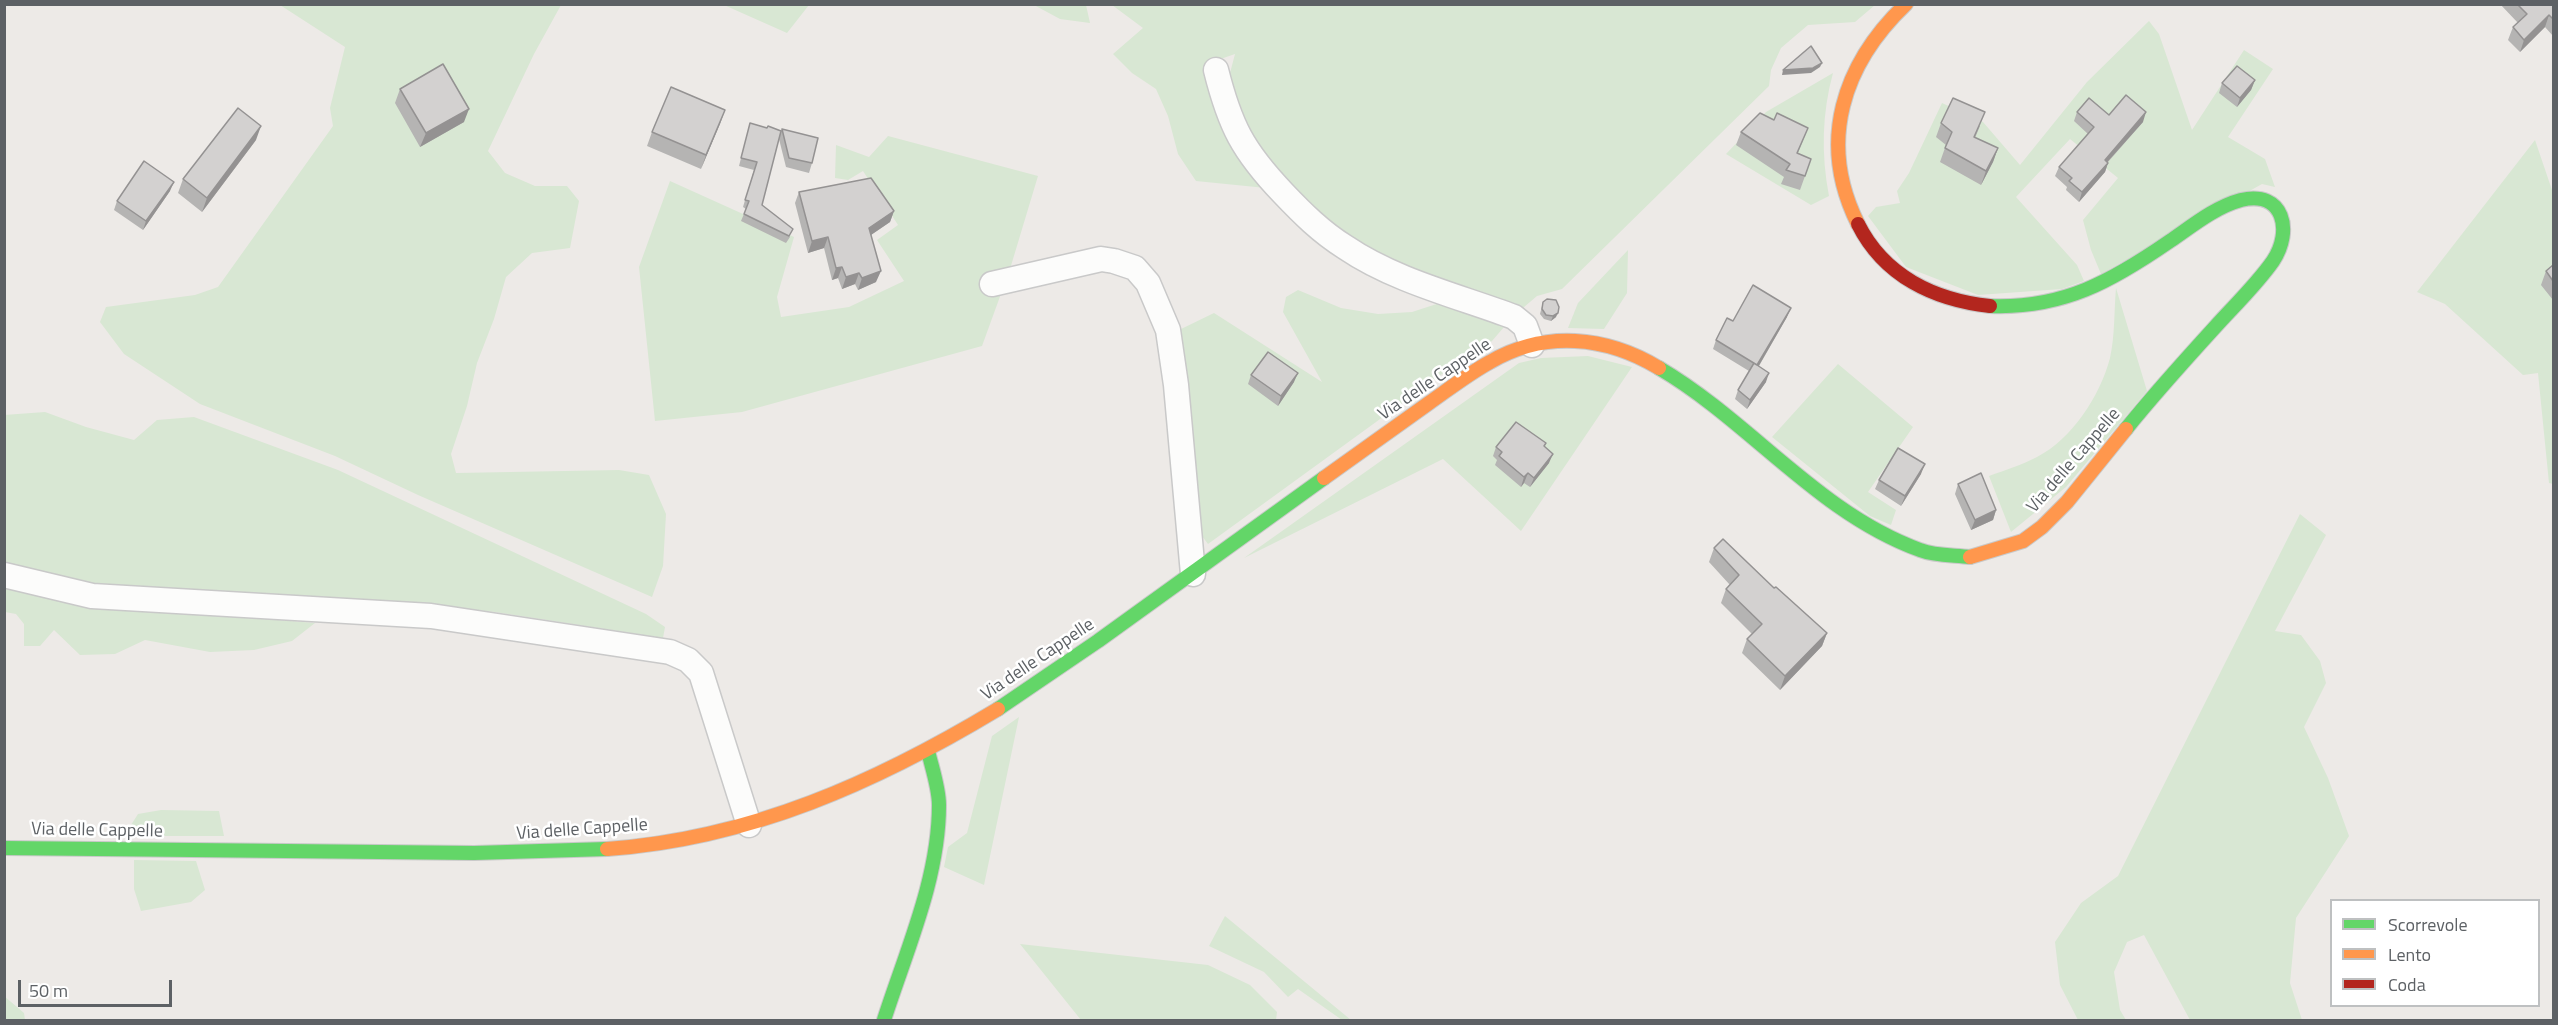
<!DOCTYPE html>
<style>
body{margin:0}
#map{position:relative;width:2558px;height:1025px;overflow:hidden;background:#edeae7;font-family:"Titillium Web",sans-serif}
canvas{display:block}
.frame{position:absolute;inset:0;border:6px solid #5d6165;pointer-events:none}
.legend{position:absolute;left:2330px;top:899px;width:210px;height:108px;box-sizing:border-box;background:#fff;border:2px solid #bec0c1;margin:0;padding:8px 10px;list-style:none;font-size:18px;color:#5d6165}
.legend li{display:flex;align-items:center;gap:12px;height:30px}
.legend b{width:30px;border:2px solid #bec0c1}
.scale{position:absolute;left:18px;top:980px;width:154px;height:27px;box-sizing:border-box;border:3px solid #5d6165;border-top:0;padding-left:8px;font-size:18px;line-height:21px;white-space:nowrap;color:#5d6165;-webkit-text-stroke:4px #fff;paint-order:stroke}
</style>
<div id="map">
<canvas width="2558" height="1025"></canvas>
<div class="frame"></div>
<ul class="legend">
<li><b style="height:8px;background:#63d668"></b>Scorrevole</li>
<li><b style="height:8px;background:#ff974d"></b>Lento</li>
<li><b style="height:8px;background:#b3261e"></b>Coda</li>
</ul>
<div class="scale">50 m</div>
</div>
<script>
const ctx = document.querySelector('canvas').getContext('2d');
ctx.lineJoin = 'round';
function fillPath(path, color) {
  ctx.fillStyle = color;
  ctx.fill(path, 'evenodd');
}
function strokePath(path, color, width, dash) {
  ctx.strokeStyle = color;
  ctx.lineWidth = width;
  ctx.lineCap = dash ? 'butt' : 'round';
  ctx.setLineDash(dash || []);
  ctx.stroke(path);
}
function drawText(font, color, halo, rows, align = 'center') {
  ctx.font = font + ' "Titillium Web",sans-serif';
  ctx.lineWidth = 5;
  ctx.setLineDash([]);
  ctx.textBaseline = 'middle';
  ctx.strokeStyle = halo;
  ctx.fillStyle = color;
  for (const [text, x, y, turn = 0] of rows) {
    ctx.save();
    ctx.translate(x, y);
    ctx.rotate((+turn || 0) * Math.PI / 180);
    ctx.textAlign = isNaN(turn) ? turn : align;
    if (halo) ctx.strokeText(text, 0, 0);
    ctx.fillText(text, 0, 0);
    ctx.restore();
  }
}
fillPath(new Path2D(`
 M280,5H561L534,54L488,151L505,173L535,186H567L579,201L570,248L532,253L506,277L494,319L477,363L467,406L451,454L456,473L619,470L649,475L666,514L663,566L652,597L418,495L335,456L200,404L124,354L100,322L106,307L195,295L218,287L333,126L330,108L345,47Z
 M724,5H809L787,33Z
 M1034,5H1086L1090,23L1060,19Z
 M1112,5H1875L1855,22L1808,25L1781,48L1771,70L1769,86L1562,289L1537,296L1517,313L1346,241L1251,144L1232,97L1230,73L1235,54L1209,63C1210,119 1229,148 1266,188L1196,181L1178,154L1168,116L1156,89L1132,73L1113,54L1143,28Z
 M2149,21L2159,34L2192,130L2244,50L2273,69L2228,137L2265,159L2275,187L2262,184L2101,274L2091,250L2083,220L2118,178L2070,139L2016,197L2077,265L2084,281L2062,289L1978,295L1906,267L1868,216L1876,207L1900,203L1897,191L1909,173L1942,103L1983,122L2020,165L2087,82Z
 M1833,73C1822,113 1821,154 1829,196L1811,205L1726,154L1766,112Z
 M888,136L1038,176L1010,269L982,346L742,412L655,421L639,267L670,181L794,237L777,297L781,317L849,307L904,281L877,240L898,225L863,171L848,180L835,178L836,145L869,157Z
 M2535,140L2553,193V484L2549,483L2538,373L2523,375L2445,304L2417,292Z
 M1628,250L1627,293L1604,329L1568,328L1578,303Z
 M2116,288L2147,391L2066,487L2011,532L1989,476C2005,470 2022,465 2037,457C2072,439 2100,396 2110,358C2115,336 2114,311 2116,288Z
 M1298,290L1341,308L1378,314L1412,312L1449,300L1510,320L1492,341L1460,361L1208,544L1202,536L1179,330L1214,313L1322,382L1283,312L1286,297Z
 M1588,356L1632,367L1521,531L1443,459L1244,558L1519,363L1541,358Z
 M1838,364L1913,427L1868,492L1896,510L1891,525L1870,516L1772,437Z
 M45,412L86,427L134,440L157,420L194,417L338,470L646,614L665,627L663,638L495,612L364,600L116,590L5,564L4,415Z
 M2300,514L2326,535L2275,631L2301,635L2320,661L2326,683L2304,727L2328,778L2349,836L2296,918L2290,983L2302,1020H2190L2144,935L2127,942L2114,972L2120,1010L2126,1020H2078L2060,985L2055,942L2081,903L2118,876Z
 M5,583L73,603L315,623L292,641L254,650L210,652L145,640L115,654L80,655L54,630L40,646H24V624L16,614L5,612Z
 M1019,717L984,885L944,867L948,847L967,833L992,736Z
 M161,810L219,811L224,836H124L138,814Z
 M134,860L196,861L205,890L191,902L141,911L134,889Z
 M1225,916L1351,1020H1342L1298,989L1288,997L1264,972L1209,946Z
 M1020,944L1208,965L1250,985L1277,1012L1276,1020H1081Z
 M4,996L24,1013L25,1020H5Z`), '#d8e7d3');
const street = new Path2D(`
 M1216,70C1230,126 1243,151 1283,193C1302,213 1321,232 1345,247C1395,281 1458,296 1514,317L1525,326L1532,345
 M992,284L1101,259L1114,261L1135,268L1148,283L1168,330L1176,385L1193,574
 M4,575L92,596L431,616L670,652L688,660L701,673L749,825`);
const fast = new Path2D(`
 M1990,306C2063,309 2112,281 2170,241C2192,226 2215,207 2241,200C2284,190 2293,231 2273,261C2257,284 2235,305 2216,326C2185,360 2155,393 2126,429
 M1659,368C1751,422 1818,513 1920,550C1935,556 1954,555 1970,557
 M998,709L1098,641L1324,478
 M4,848L474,853L607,849
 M884,1020C906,951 939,879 939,805C939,788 932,768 928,751`);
const slow = new Path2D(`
 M1858,224C1817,142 1843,64 1906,4
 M1324,478C1359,453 1394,428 1429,403C1449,389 1468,374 1490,362C1545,330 1606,336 1659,368
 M1970,557L2023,541L2042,527L2067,502L2126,429
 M607,849C750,839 877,782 998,709`);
const jam = new Path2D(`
 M1858,224C1884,276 1934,300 1990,306`);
strokePath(street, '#c9c9c9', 27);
strokePath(fast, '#c9c9c9', 16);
strokePath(slow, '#c9c9c9', 16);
strokePath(jam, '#c9c9c9', 16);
strokePath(street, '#fcfcfb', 24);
strokePath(fast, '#63d668', 14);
strokePath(slow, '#ff974d', 14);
strokePath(jam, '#b3261e', 14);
fillPath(new Path2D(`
 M2500,4H2553V36L2545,27L2520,52L2508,40L2513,27L2518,23Z
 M2255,80L2251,90L2237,107L2219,93L2222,83Z
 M400,89L464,122L420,147L395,103Z
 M725,110L701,169L647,146L652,132Z
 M2077,112L2109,115L2143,122L2108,162V163L2105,172L2079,202L2066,190L2067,187L2055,176L2059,167L2088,134L2074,121Z
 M1774,120L1808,128L1798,153L1805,176L1800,190L1781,184L1784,177L1736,145L1741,132Z
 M750,123L779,137L782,129L812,163L809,173L786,167L779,139L762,205L790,237L786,243L741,221L746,209L743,207L754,170L739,166Z
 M1941,123L1980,126L1975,138L1998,148L1993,162L1981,185L1940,162L1946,145L1936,137Z
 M256,140L202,212L178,193L183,179Z
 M170,191L143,230L114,210L117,201Z
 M799,192L894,211L890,222L871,235L876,282L858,290L855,284L842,289L838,278L832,280L824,248L808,253L795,203Z
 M2553,265V300L2541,285L2546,271Z
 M1543,302L1556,317L1551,321L1544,319L1540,314Z
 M1787,317L1759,366L1766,382L1747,409L1735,399L1738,390L1749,371L1713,349L1716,340L1733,321Z
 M1251,375L1294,382L1278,406L1248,384Z
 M1496,447H1544L1549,463L1530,487L1524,483L1521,487L1495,465L1497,460L1493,456Z
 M1921,474L1901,506L1875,489L1879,480Z
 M1958,484L1996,510L1993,520L1971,530L1955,494Z
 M1714,548L1774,588L1827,633L1822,646L1780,690L1742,653L1747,639L1752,634L1721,603L1726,589L1730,585L1709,562Z`), '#b5b4b3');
fillPath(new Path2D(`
 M2549,15L2545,27L2520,52L2524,40Z
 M1822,63L1820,67L1811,73L1782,75L1783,70Z
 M2255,80L2251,90L2237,107L2240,98Z
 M469,109L464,122L420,147L426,133Z
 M725,110L720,124L701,169L706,155Z
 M2146,112L2143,122L2101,169L2105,160Z
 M261,126L256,140L202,212L207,198Z
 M1998,148L1993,162L1981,185L1986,171Z
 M2108,163L2105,172L2079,202L2082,192Z
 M174,182L170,191L143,230L146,221Z
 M894,211L890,222L865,239L869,228Z
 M828,237L824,248L808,253L812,241Z
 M842,267L838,278L832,280L836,268Z
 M881,271L876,282L858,290L862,278Z
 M859,273L855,284L842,289L846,277Z
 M1791,308L1787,317L1754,374L1757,365Z
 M1558,313L1556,317L1551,321L1553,316Z
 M1298,373L1294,382L1278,406L1281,396Z
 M1769,373L1766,382L1747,409L1750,400Z
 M1553,454L1549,463L1530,487L1534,478Z
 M1925,464L1921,474L1901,506L1905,496Z
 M1528,473L1524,483L1521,487L1524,477Z
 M1996,510L1993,520L1971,530L1975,520Z
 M1827,633L1822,646L1780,690L1785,676Z`), '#949292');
const building = new Path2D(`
 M2517,4H2553V19L2549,15L2524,40L2513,27L2527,14Z
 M1811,46L1822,63L1813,68L1783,70Z
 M443,64L469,109L426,133L400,89Z
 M2237,66L2255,80L2240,98L2222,83Z
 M671,87L725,110L706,155L652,132Z
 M2126,95L2146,112L2105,160L2108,163L2082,192L2069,181L2072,178L2059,167L2094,127L2077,112L2089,98L2109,115Z
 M1953,98L1985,112L1974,137L1998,148L1986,171L1945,148L1952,132L1941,123Z
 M238,108L261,126L207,198L183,179Z
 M1760,113L1774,120L1777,113L1808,128L1797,153L1811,159L1805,176L1786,170L1790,164L1741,132Z
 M750,123L767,128L768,126L781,131L762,205L793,229L789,236L744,214L749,201L745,200L757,162L741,158Z
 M782,129L818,138L812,163L789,158Z
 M144,161L174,182L146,221L117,201Z
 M871,178L894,211L869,228L881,271L862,278L859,273L846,277L842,267L836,268L828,237L812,241L799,192Z
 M2553,265V281L2546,271Z
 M1753,285L1791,308L1757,365L1716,340L1727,318L1733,321Z
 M1547,299L1556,300L1559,307L1558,313L1553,316L1546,315L1542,309L1543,302Z
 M1268,352L1298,373L1281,396L1251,375Z
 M1754,363L1769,373L1750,400L1738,390Z
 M1516,422L1546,443L1544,446L1553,454L1534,478L1528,473L1524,477L1499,456L1502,452L1496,447Z
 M1898,448L1925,464L1905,496L1879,480Z
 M1981,473L1996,510L1975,520L1958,484Z
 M1723,539L1774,588L1776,587L1827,633L1785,676L1747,639L1762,624L1726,589L1739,575L1714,548Z`);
fillPath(building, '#d3d1d0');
strokePath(building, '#949292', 1.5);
drawText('18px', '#5d6165', '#fff', [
 ["Via delle Cappelle",1435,380,-34],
 ["Via delle Cappelle",2074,461,-49],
 ["Via delle Cappelle",1038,660,-34],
 ["Via delle Cappelle",582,830,-4],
 ["Via delle Cappelle",97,831,1]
]);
</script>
